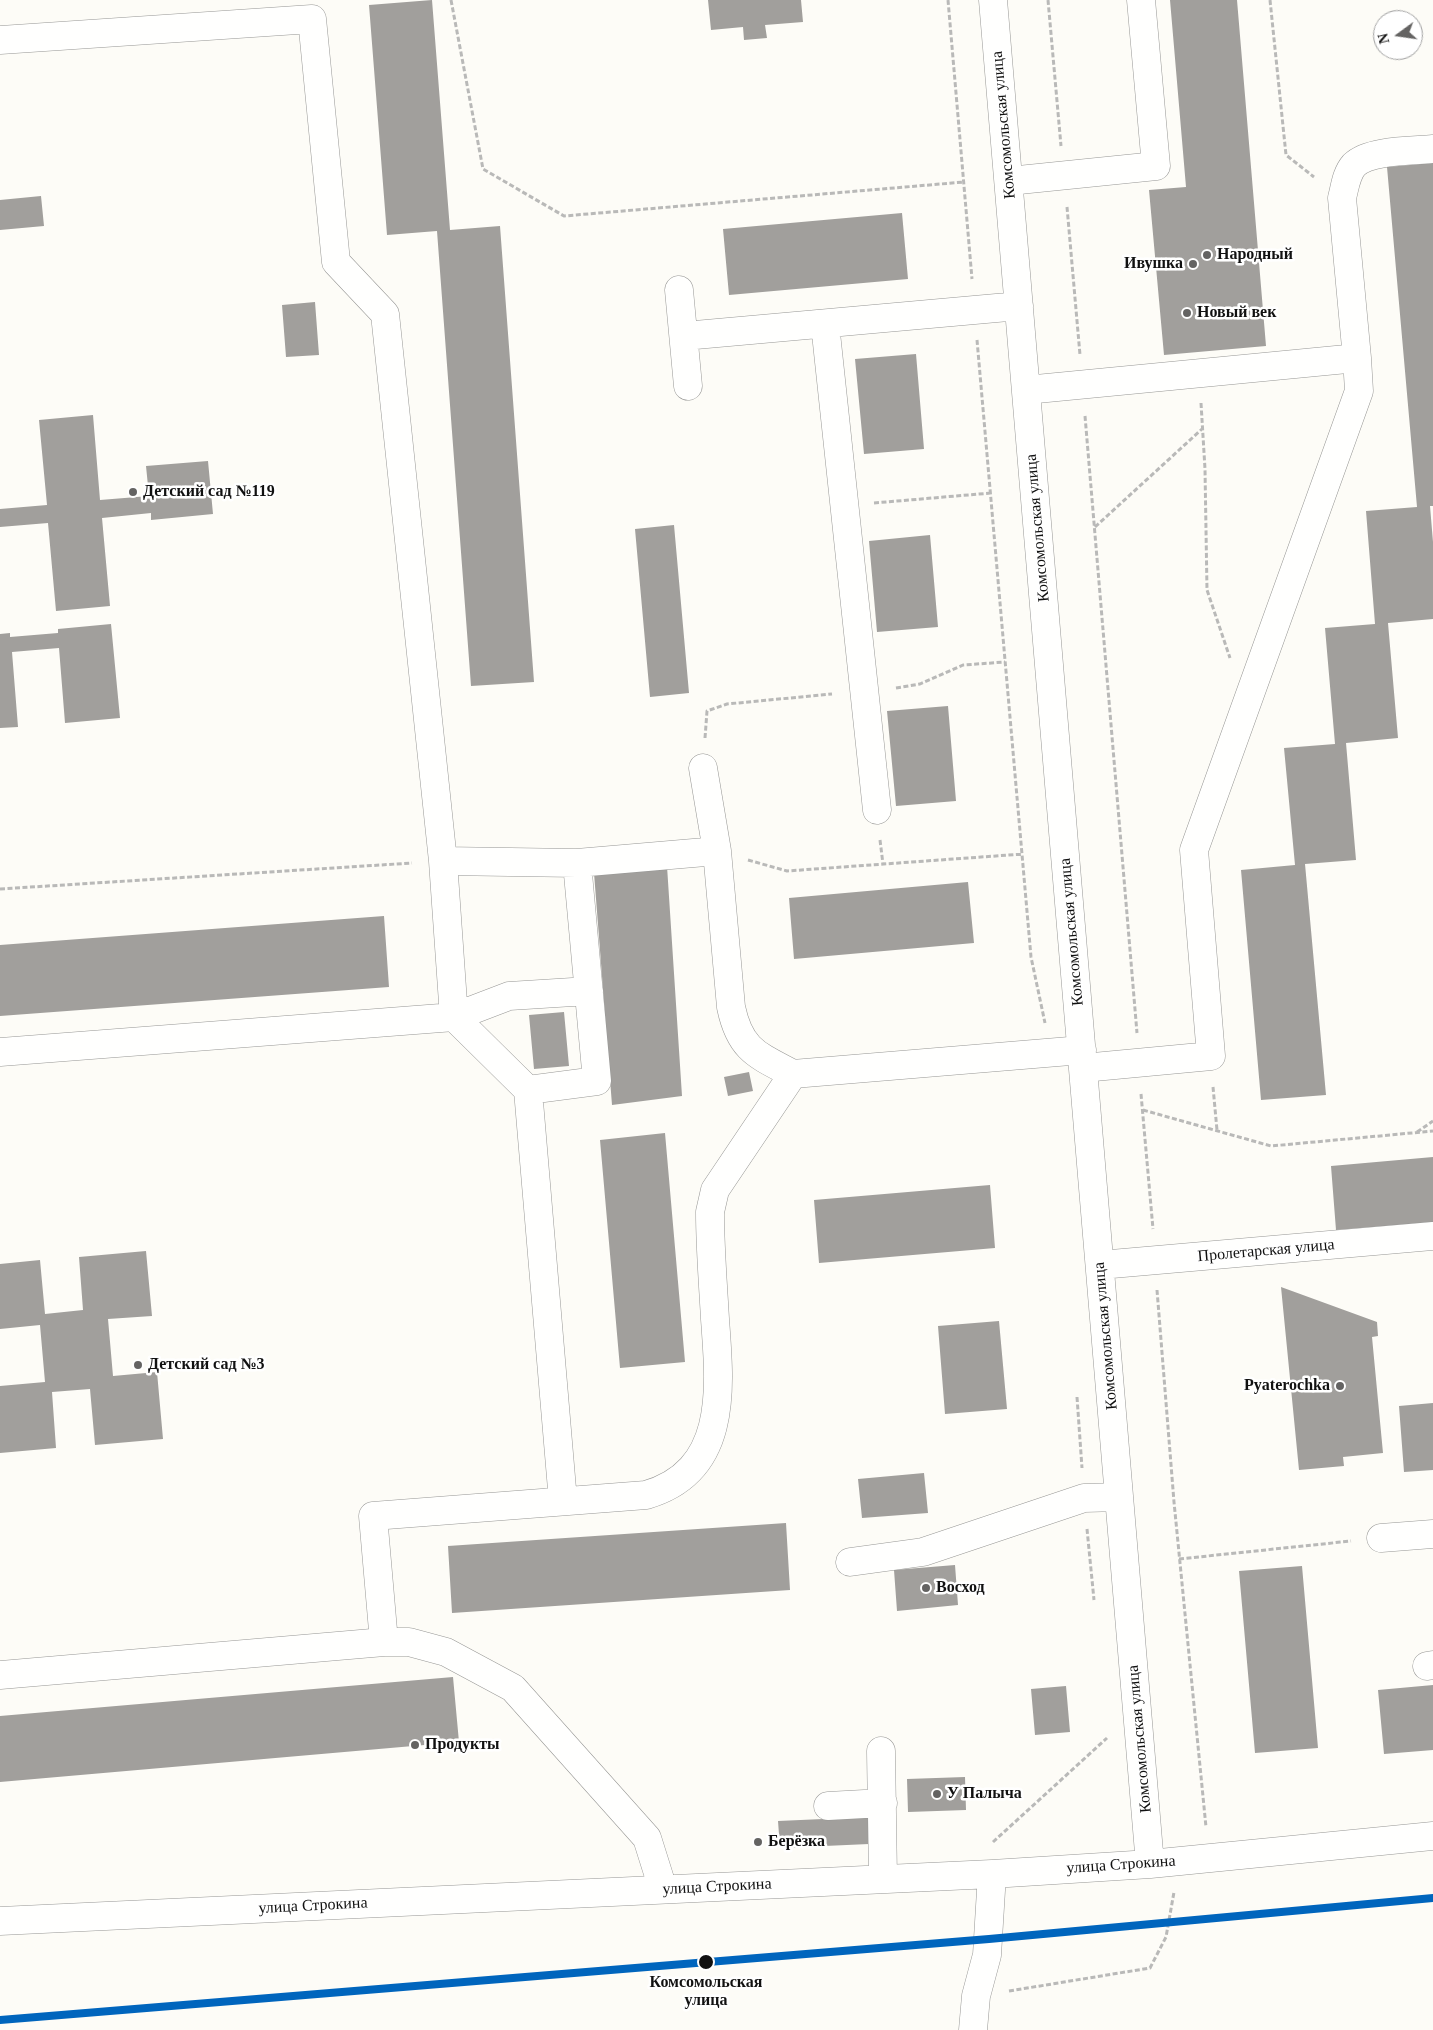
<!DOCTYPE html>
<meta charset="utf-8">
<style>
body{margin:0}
#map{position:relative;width:1433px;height:2030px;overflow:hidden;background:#fdfcf7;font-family:Georgia,serif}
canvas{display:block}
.north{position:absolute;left:1373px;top:10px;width:50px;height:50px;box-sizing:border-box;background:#fff;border:1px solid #a0a0a0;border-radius:50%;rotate:256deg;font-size:14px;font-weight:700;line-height:20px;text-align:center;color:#111}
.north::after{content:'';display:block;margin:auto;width:18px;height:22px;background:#646362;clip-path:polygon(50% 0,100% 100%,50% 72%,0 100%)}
</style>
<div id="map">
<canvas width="1433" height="2030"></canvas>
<div class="north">N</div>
</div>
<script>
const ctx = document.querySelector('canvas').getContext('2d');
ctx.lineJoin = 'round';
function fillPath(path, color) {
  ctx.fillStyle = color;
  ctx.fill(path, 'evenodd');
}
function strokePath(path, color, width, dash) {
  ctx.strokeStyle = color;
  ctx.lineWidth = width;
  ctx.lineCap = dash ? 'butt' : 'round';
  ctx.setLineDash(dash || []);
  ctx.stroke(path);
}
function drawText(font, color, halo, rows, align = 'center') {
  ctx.font = font + ' Georgia,serif';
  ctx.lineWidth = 5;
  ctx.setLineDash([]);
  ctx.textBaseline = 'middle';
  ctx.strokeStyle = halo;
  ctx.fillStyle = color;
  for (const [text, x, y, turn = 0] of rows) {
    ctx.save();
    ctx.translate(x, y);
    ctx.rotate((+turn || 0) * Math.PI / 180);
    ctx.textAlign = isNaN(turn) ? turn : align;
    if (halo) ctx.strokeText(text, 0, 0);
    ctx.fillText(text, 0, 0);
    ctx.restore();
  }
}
fillPath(new Path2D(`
 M432,0L450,230L500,226L534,682L471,686L437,231L387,235L369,5Z
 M708,0H801L803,22L765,25L767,38L744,40L743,27L711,30Z
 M1170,0H1237L1266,346L1164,355L1149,190L1186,187Z
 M1433,163V506H1430L1433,542V619L1388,623L1398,738L1346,743L1356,860L1305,864L1326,1095L1261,1100L1241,870L1295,865L1284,748L1335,744L1325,628L1375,624L1366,511L1417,507L1387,167Z
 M41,196L44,226L0,230V200Z
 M902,213L908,279L729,295L723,229Z
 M315,302L319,355L286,357L282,305Z
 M916,354L924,449L864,454L855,359Z
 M93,415L100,500L149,496L146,466L208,461L213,514L151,520V513L102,518L110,606L56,611L48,523L0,527V509L47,505L39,420Z
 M674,525L689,693L650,697L635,529Z
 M930,535L938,627L877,632L869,541Z
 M111,624L120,718L65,723L59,648L12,652L18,727L0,728V634L10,633V637L58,633V629Z
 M948,706L956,801L896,806L887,711Z
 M667,866L682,1096L612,1105L594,873Z
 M968,882L974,943L794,959L789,898Z
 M384,916L389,987L0,1016V945Z
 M564,1012L569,1066L534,1069L529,1015Z
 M749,1072L753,1091L728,1096L724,1077Z
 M665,1133L685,1362L620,1368L600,1140Z
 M1433,1157V1222L1336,1230L1331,1166Z
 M990,1185L995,1248L819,1263L814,1200Z
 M146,1251L152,1316L108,1319L113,1376L157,1372L163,1439L95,1445L90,1389L52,1392L56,1448L0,1453V1386L45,1382L40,1325L0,1329V1264L40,1260L45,1314L83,1310L79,1257Z
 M1281,1287L1377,1322L1378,1336L1372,1337L1383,1453L1343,1457L1344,1466L1299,1470Z
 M999,1321L1007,1409L945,1414L938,1326Z
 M1433,1403V1470L1404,1472L1399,1406Z
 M924,1473L928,1513L862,1518L858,1479Z
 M786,1523L790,1590L452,1613L448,1546Z
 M955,1565L958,1605L897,1611L894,1570Z
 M1302,1566L1318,1748L1255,1753L1239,1571Z
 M453,1677L459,1742L0,1782V1716Z
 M1433,1685V1750L1384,1754L1378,1690Z
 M1066,1686L1070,1732L1035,1735L1031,1689Z
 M965,1777L966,1810L908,1812L907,1779Z
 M868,1817L869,1844L780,1848L778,1821Z`), '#a19f9c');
const minor = new Path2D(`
 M993,0L1150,1864
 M0,40L312,19L336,262L385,314L443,861L454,1017L0,1052
 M1009,181L1156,166L1141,0
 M679,290L688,386
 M825,324L877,810
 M684,336L1019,306
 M1026,390L1357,358L1342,198C1345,187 1346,174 1354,165C1369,150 1412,151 1433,149
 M703,768L717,851L731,1007C740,1050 757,1055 793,1074L1082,1050
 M443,861L577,863L717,851
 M1083,1068L1211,1056L1194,850L1359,391L1357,358
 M528,1090L597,1081L577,863
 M1100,1265L1433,1236
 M563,1501L528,1090L454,1017L509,996L589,991
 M1381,1538L1433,1534
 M850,1562L923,1552L1084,1498L1119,1497
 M384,1642L373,1516L646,1495C729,1471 720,1387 715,1319C713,1283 710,1248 710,1212L715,1190L793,1074
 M1427,1666L1433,1665
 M0,1675L384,1642H409L446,1652L513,1688L647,1838L663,1889
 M881,1751L883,1879
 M828,1806L883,1803
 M0,1921L992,1874L1150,1864L1433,1836
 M973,2030L976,1996L987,1955L992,1874`);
strokePath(minor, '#979795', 29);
strokePath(new Path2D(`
 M451,0L483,169L564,216L964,182
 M948,0L972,279
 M1048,0L1061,146
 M1270,0L1286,155L1314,177
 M1067,207L1080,355
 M977,340L1031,957L1045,1023
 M1201,403L1205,469L1207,590L1230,658
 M1085,416L1137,1033
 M874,503L991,493
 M1095,527L1202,429
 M896,688L920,684L963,665L1005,662
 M705,738L707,711L727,704L832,694
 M880,840L883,864
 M748,860L787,871L1023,854
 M0,889L412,863
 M1213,1087L1217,1130
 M1141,1094L1153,1229
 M1143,1110L1271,1146L1433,1131
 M1417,1132L1433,1121
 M1157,1290L1174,1502L1206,1827
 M1077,1397L1082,1468
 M1087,1529L1094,1600
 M1179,1559L1351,1541
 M993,1842L1107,1738
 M1009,1991L1150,1968L1166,1937L1174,1892`), '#b9b9b8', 3, [5, 2.5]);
strokePath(minor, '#fffffe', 28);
strokePath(new Path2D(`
 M0,2020L989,1939L1433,1898`), '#0065bd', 8);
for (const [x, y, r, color] of [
 [1207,255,5,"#646362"],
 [1193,264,5,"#646362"],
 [1187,313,5,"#646362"],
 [133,492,5,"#646362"],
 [138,1365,5,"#646362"],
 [1340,1386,5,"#646362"],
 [926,1588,5,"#646362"],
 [415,1745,5,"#646362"],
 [937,1794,5,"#646362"],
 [758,1842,5,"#646362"],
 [706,1962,8,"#111"]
]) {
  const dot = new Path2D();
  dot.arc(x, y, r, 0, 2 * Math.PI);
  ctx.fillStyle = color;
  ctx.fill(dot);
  strokePath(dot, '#fff', 2);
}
drawText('16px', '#111', '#fff', [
 ["Комсомольская улица",1004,125,-95],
 ["Комсомольская улица",1038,528,-95],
 ["Комсомольская улица",1072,932,-95],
 ["Пролетарская улица",1266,1251,-5],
 ["Комсомольская улица",1106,1336,-95],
 ["Комсомольская улица",1140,1739,-95],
 ["улица Строкина",1121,1865,-4],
 ["улица Строкина",717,1887,-3],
 ["улица Строкина",313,1906,-3]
]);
drawText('bold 16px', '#111', '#fff', [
 ["Народный",1217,255],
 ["Ивушка",1183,264,"right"],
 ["Новый век",1197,313],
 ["Детский сад №119",143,492],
 ["Детский сад №3",148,1365],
 ["Pyaterochka",1330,1386,"right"],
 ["Восход",936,1588],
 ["Продукты",425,1745],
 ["У Палыча",947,1794],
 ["Берёзка",768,1842]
], 'left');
drawText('bold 16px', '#111', '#fff', [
 ["Комсомольская",706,1983],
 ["улица",706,2001]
]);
</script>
